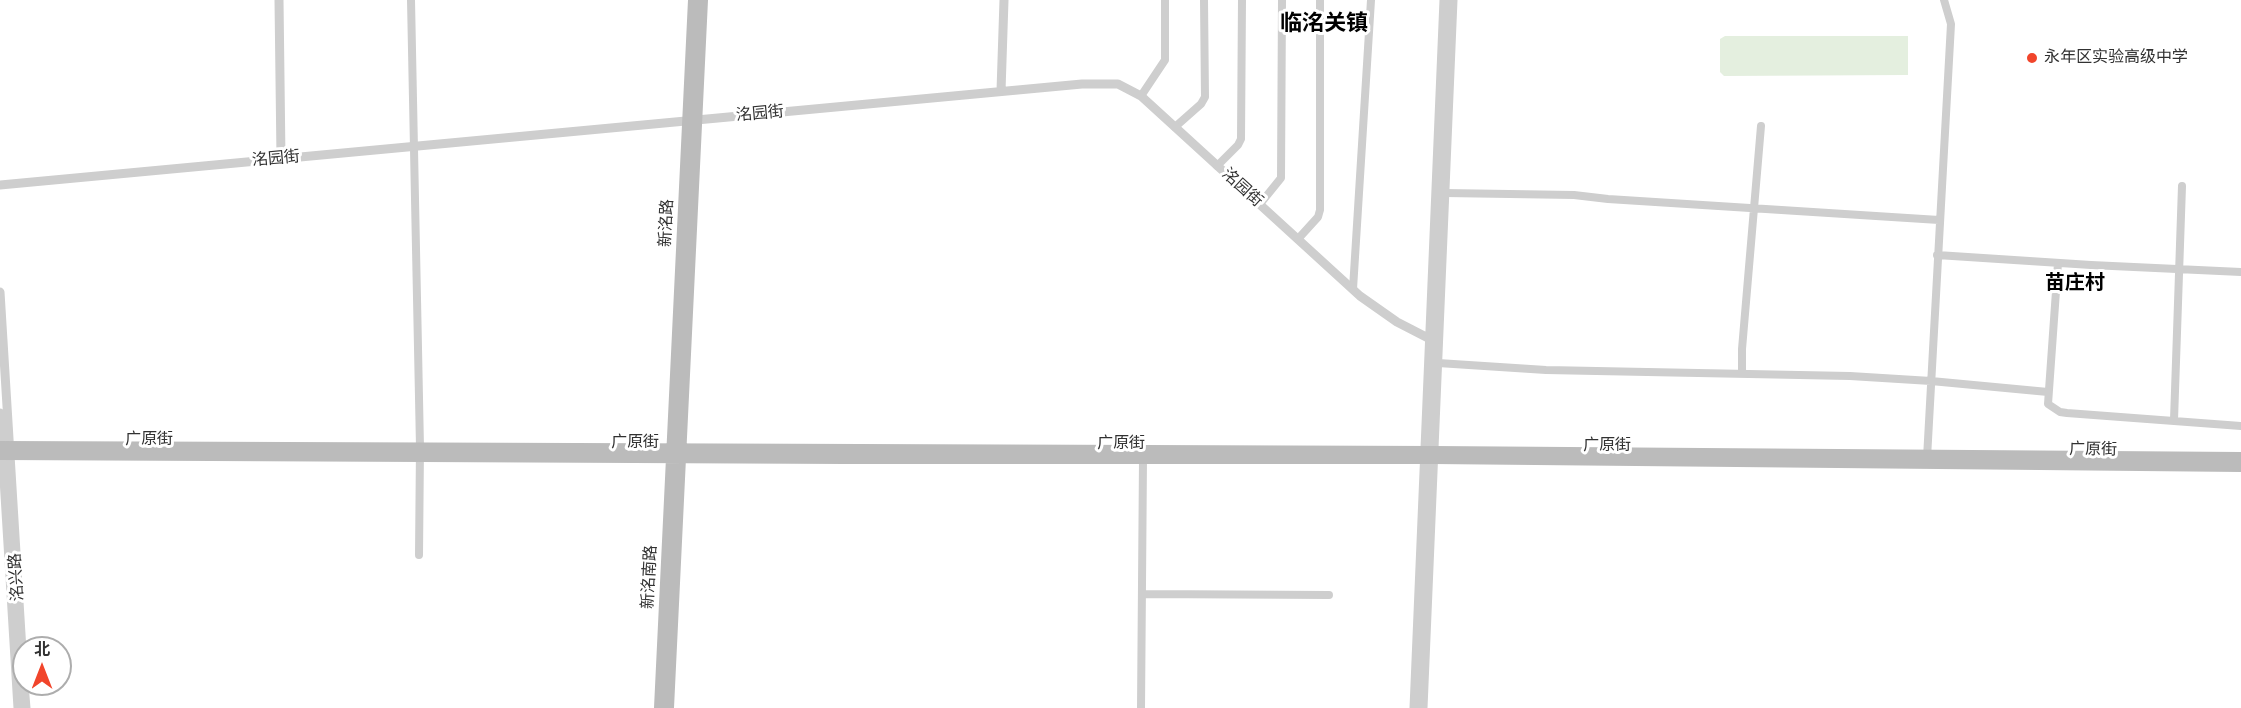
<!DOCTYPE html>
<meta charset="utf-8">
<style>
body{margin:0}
#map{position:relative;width:2241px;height:708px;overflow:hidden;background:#fff;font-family:"Varela Round","Noto Sans SC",sans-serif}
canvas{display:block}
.north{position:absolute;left:12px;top:636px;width:60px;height:60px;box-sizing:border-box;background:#fff;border:2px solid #adadad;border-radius:50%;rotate:0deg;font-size:16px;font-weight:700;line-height:24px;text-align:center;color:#313131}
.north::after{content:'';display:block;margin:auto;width:21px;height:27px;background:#f1452b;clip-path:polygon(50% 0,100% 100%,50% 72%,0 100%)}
</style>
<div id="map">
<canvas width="2241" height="708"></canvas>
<div class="north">北</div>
</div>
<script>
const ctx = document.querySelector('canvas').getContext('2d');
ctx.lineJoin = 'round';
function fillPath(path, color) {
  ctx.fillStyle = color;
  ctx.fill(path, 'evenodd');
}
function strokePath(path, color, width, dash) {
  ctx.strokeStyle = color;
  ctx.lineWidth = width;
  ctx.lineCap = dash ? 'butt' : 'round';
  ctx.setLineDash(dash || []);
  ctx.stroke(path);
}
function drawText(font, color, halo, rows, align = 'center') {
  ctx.font = font + ' "Varela Round","Noto Sans SC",sans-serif';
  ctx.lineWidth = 6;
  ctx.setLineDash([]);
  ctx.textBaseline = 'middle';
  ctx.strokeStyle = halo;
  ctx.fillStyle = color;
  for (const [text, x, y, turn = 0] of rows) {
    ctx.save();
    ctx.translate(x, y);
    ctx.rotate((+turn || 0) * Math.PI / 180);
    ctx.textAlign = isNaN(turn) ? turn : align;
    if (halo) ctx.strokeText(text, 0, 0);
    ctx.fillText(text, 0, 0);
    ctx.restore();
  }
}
fillPath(new Path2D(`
 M1725,36H1908V75L1724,76L1720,72V39Z`), '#e4efdf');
strokePath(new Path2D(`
 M411,0L420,447L419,555
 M1141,96L1165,60V0
 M1175,127L1201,104L1205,97L1204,0
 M1217,166L1238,145L1241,139L1242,0
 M1445,193L1574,195L1608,199L1939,220
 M1260,204L1281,178L1282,0
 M1298,239L1318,217L1320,210V0
 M1937,255L2091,265L2241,272
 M2058,263L2048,404L2060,412L2067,413L2241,426
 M1353,289L1371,0
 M1438,363L1546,370L1850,376L1931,381L2048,392
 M1742,374V349L1761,126
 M2174,420L2182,186
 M1927,458L1951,24L1944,0
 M1142,594L1329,595
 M1141,708L1143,459`), '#cecece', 8);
strokePath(new Path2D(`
 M279,0L281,158
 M1001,91L1004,0
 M0,185L1082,84H1118L1141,96L1360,296L1397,322L1430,339
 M0,292L24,683
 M0,413L18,708
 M24,684L26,708
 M1414,708L1444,0
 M1423,708L1453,0`), '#cecece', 9);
strokePath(new Path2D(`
 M0,446L1434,451L2241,457
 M0,455L845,459H1434L2241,467
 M659,708L693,0
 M669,708L703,0`), '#bbb', 10);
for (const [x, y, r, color] of [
 [2032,58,6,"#f1452b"]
]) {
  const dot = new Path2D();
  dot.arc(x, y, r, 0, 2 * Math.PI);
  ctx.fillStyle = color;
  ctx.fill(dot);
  strokePath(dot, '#fff', 2);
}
drawText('16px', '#313131', '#fff', [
 ["永年区实验高级中学",2044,58]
], 'left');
drawText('16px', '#313131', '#fff', [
 ["洺园街",760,114,-5],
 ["洺园街",276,159,-5],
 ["洺园街",1242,188,42],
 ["新洺路",667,223,-87],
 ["广原街",149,440],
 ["广原街",635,443],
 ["广原街",1121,444],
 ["广原街",1607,446],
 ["广原街",2093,450,1],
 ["洺兴路",17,577,-94],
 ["新洺南路",650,577,-87]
]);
drawText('bold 20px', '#000', '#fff', [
 ["苗庄村",2075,284]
]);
drawText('bold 22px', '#000', '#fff', [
 ["临洺关镇",1324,24]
]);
</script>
